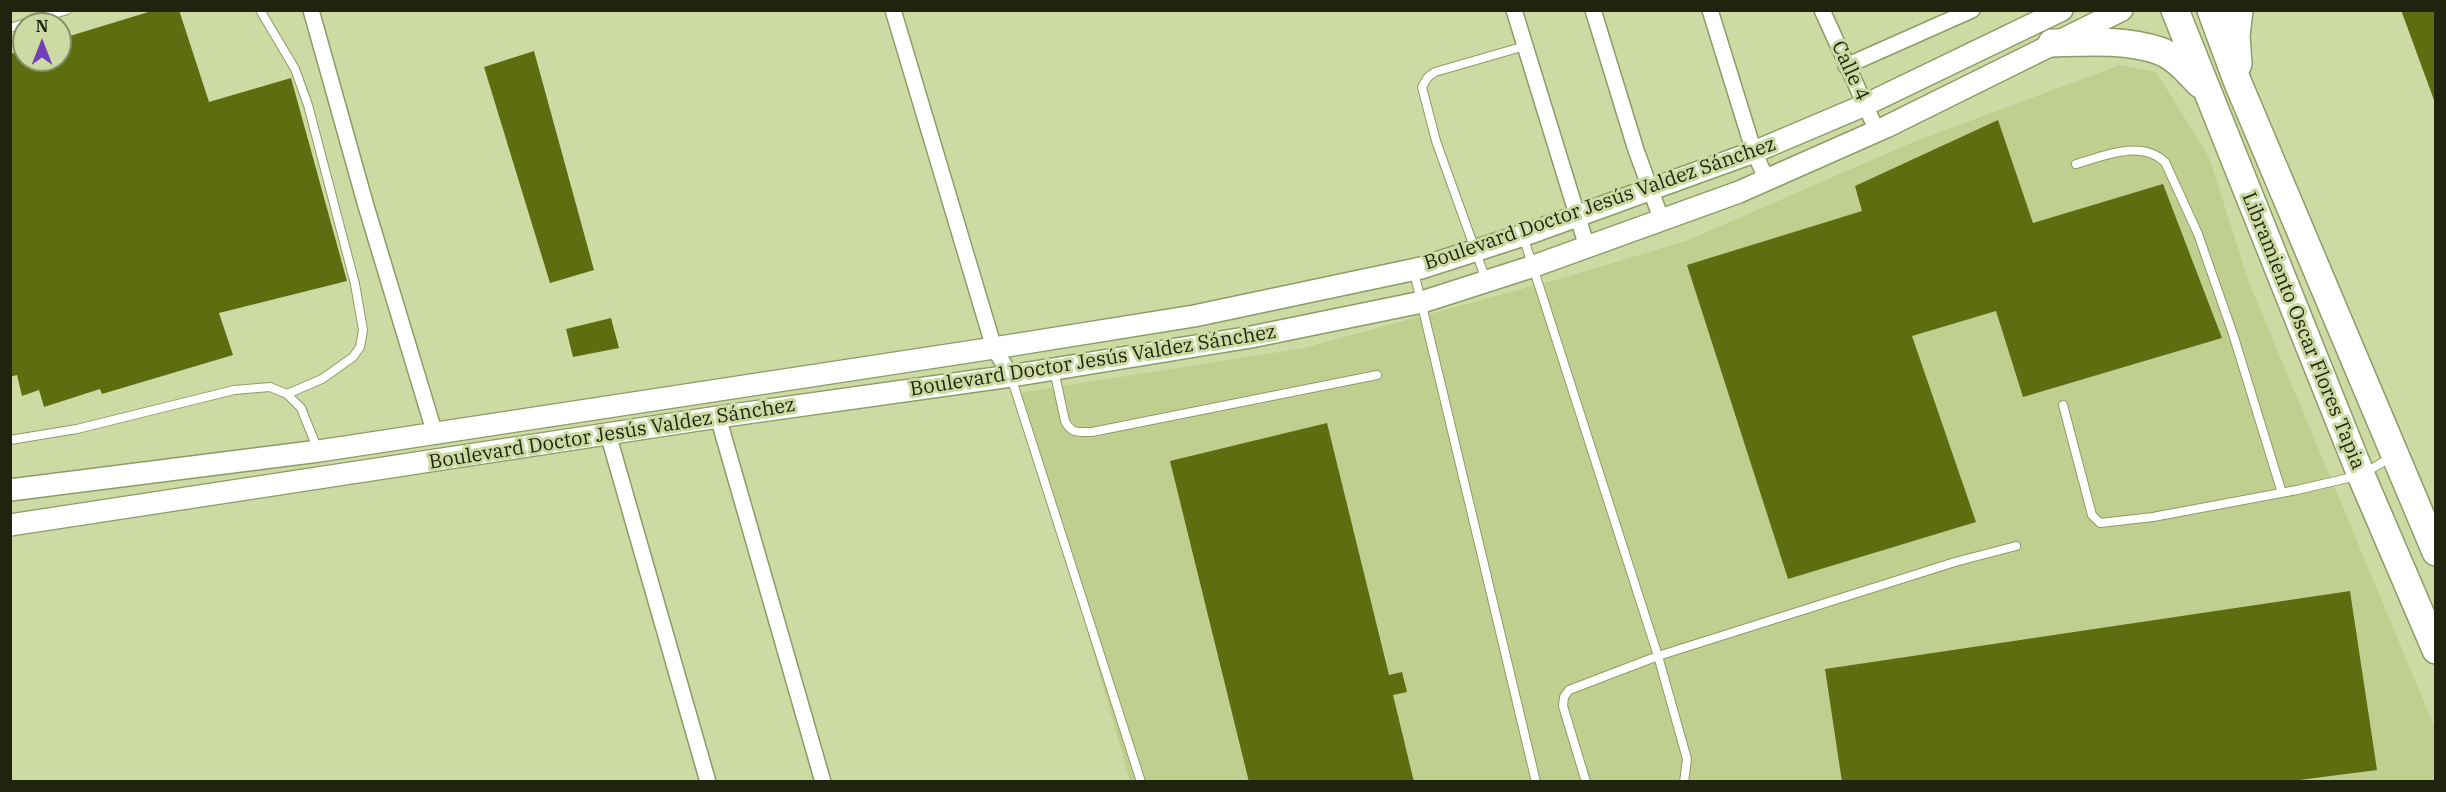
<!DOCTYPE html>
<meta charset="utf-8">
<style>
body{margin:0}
#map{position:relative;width:2446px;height:792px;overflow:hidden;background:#cddaa3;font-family:"IBM Plex Serif",serif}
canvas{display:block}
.frame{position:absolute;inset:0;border:12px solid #1f240e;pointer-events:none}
.north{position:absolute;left:12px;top:12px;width:60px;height:60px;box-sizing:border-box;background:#cddaa3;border:2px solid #879167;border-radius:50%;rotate:0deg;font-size:16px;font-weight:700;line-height:24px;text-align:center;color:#1f240e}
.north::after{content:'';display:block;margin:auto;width:21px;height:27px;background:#713fb6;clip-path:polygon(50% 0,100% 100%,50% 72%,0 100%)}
</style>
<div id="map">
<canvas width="2446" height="792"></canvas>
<div class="frame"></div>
<div class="north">N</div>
</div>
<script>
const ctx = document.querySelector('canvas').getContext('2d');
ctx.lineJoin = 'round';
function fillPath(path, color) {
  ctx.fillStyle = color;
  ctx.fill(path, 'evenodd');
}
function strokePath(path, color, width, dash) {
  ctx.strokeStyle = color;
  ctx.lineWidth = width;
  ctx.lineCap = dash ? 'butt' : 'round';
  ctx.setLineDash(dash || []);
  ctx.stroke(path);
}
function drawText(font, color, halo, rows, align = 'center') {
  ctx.font = font + ' "IBM Plex Serif",serif';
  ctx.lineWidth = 6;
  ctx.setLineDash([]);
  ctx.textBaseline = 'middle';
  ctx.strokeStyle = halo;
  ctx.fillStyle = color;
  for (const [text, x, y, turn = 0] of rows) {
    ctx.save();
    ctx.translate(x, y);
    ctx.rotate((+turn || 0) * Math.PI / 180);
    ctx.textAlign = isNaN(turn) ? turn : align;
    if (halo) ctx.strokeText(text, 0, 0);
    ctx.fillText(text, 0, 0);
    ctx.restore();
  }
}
fillPath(new Path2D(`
 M2120,65L2156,72L2209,157L2248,280L2435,728V781H1130L1019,393L1304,348L1559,279L1686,241L1911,143Z`), '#c0cf90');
fillPath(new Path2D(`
 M155,10H179L209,102L291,78L347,281L219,313L233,355L102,394L100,389L44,407L39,390L22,396L17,375L10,377V54L24,50V60H60V39Z
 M2401,10H2436V99L2434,100Z
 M534,51L594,270L550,283L484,67Z
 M1998,120L2033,223L2163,184L2222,338L2023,397L1996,311L1912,336L1976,522L1788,579L1687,265L1862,211L1855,186Z
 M611,318L619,348L573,357L566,329Z
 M1327,423L1389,675L1402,672L1407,692L1393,695L1414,782H1249L1170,461Z
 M2350,591L2377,770L2284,782H1842L1825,669Z`), '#5e6d10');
const lane = new Path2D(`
 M260,10L295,69L308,105L355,284L363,330L360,347L353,357L322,379L287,394
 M10,28L67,10
 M2076,164C2103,156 2141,139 2165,162L2198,234L2233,334L2282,493
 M1523,236L1658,656L1687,759L1684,782
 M1414,272L1536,782
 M1486,280L1436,141L1422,87L1428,77L1435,72L1525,46
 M1054,370L1065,421C1071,434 1080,432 1092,432L1377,375
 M1011,377L1141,782
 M2063,405L2092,515L2100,523L2153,517L2297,490L2361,475L2390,458
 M10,440L77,429L234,390L270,387L287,394L301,408L318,450
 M1586,782L1563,706L1564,697L1569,690L1658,656L1955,562L2016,546`);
const street = new Path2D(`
 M311,10L366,206L435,434
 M893,10L994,348L1011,376
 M1514,10L1587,247
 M1593,10L1636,150L1662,221
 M1710,10L1754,152L1767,180
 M1822,10L1877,131
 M1846,66L1972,10
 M718,417L823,782
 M608,434L708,782`);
const secondary = new Path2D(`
 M10,490L319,451L994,348L1194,316L1421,268L1533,232L1754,152L1865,105L2062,10
 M10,525L718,417L1011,376L1251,337L1422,302L1534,266L1739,192L1886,127L2122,10`);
const highway = new Path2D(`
 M2175,10L2361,475L2436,650
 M2211,10L2238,83L2436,552
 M2052,43C2086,42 2126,39 2160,51C2176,57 2188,72 2200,84
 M2238,64L2236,36L2239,10`);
strokePath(lane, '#8f9b66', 10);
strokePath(street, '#8f9b66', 18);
strokePath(secondary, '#8f9b66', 24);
strokePath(highway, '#8f9b66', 30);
strokePath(lane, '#fff', 8);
strokePath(street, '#fff', 15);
strokePath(secondary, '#fff', 21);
strokePath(highway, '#fff', 27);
drawText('20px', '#1f240e', '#cddaa3', [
 ["Calle 4",1850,71,65],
 ["Boulevard Doctor Jesús Valdez Sánchez",1600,204,-19],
 ["Libramiento Oscar Flores Tapia",2303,331,68],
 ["Boulevard Doctor Jesús Valdez Sánchez",1093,361,-9],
 ["Boulevard Doctor Jesús Valdez Sánchez",612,434,-9]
]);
</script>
